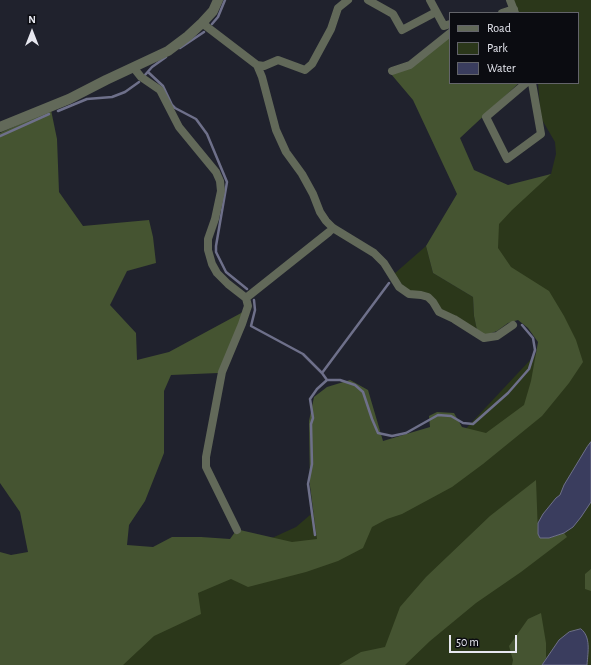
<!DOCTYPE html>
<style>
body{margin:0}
#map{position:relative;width:591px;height:665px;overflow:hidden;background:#20222d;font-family:"Alegreya Sans",sans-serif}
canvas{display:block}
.legend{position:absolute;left:449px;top:12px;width:130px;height:72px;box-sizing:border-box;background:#0b0c11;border:1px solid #63646a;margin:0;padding:5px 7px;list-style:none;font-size:12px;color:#e7e8f0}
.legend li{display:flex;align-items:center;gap:8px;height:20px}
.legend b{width:20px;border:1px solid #63646a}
.north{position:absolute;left:12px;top:12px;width:40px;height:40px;-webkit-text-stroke:3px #0b0c11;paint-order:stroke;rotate:0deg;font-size:11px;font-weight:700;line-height:16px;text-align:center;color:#e7e8f0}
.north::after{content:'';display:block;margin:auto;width:14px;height:18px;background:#e7e8f0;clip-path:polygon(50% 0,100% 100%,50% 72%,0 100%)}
.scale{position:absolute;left:449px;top:635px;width:68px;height:18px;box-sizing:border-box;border:2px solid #e7e8f0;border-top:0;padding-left:5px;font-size:12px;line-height:14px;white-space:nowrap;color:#e7e8f0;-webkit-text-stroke:3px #0b0c11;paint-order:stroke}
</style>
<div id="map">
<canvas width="591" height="665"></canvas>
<ul class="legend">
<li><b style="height:5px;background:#626959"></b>Road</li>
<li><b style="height:11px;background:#2b371a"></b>Park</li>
<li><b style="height:11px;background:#3a3d5e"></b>Water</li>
</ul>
<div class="north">N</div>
<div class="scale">50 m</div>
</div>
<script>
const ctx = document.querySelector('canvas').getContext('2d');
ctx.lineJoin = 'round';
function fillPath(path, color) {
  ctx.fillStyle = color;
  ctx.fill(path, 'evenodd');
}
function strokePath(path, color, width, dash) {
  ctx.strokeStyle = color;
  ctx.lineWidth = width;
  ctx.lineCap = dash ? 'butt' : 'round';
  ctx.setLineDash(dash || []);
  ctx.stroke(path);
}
fillPath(new Path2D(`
 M513,0H591V665H84L237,554L296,527L364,469L458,437L548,341L458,206L551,174L556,154L555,142L541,118L538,83H578V13H518Z
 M426,246L433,273L473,297L474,316L477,330L442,311L433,298L407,291L394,274Z`), '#2b371a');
fillPath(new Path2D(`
 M450,37V83H519L460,138L474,170L508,185L551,174L512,210L499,224L498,248L511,267L549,291L564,316L576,340L583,362L569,383L542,416L483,464L452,487L402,514L387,519L372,527L363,548L338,561L306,572L248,587L231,579L198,593L201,614L154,636L123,665H0V552L11,555L28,552L20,512L0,483V133L51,110L57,139L59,192L83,226L149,220L153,237L156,263L127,271L110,305L136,333L137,360L169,352L243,312L235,333L218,373L171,375L164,391V453L145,501L129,525L127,545L153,547L172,537H201L230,539L235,532L240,530L292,542L317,539L310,486L309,421L314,397L327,387L350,380L368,390L383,441L430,427L429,416L437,412L454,413L462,427L486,433L524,405L531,381L538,342L528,328L518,320L508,323L497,331L484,336L477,330L474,316L473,297L433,273L426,246L457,194L413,100L391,74Z
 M536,480L538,534L540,538H549L564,533L567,537L521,572L476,603L430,641L405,665H339L361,652L385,647L400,607L426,577L490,516Z
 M591,569V591L585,589V574Z
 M541,613L546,643V658L542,665H512L513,660L509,646L528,619Z`), '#455431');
const water = new Path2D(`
 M591,442V502L581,517L573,527L564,533L549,538H540L538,534V523L543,514L556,498L560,495L564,485L587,447Z
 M581,629C591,637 588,651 587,665H542L559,640L569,632Z`);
fillPath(water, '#3a3d5e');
strokePath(water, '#6e708a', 1);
strokePath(new Path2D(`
 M212,24L218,17L225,0
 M180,48L204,32
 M148,72L163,86L172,105L175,108L196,119L207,134L227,182L216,246V252L226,272L247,289
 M145,75L152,67L166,57
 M58,111L87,99L112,97L125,92L139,82
 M0,136L49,114
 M254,300L255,310L251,326L303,354L322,373L327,380
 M322,373L389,283
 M315,535L308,484L312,464L311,424L313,418L310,399L317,389L327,380H340L355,385L363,392L372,419L378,433L392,436L406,433L438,415L451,416L463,423L473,424L508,393L529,369L535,350L533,338L522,325`), '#6e708a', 2.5);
strokePath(new Path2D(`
 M368,0L393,14L402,30L436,12
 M430,0L444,26L450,24
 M510,0L515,13
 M502,13L514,9
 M202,23L257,65L264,66L278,60L305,70L312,64L331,29L338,8L348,0
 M257,65L262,77L276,130L286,152L302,174L313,194L320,212L326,221L333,228L374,253L384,263L399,287L409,294L421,295L428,297L433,302L439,312L454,319L484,338L497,336L513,325
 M133,67L141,77L160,90L179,127L216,172L220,181L221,191L215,219L208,239V250L212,264L217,273L228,284L246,298L248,306L242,324L222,372L206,457V467L237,530
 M392,71L410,65L450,33
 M526,83L486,117L507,159L541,134L532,83
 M246,298L329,232L333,228`), '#626959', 8);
strokePath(new Path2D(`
 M0,127L69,99L106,80L168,51L188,36L202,23L213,11L218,0`), '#626959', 10);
</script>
